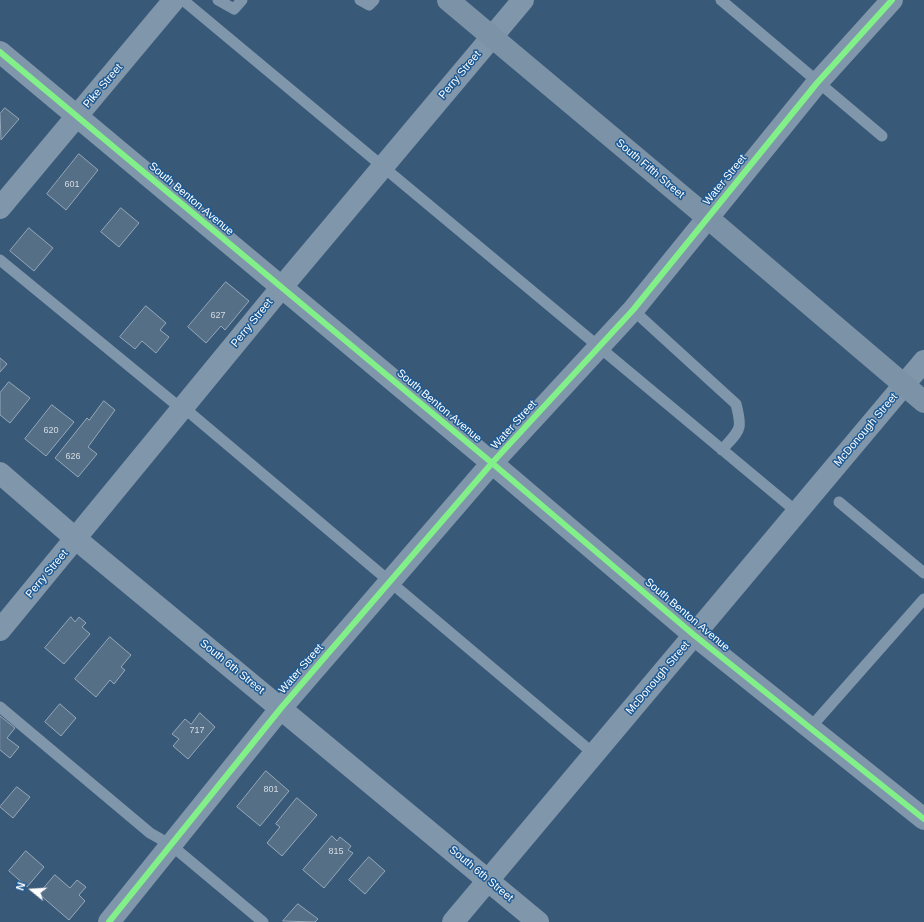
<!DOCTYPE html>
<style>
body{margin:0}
#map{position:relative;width:924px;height:922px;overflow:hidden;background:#395978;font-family:Arial,sans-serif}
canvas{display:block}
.north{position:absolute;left:12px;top:870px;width:40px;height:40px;-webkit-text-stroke:3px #1e5a93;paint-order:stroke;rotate:288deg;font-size:11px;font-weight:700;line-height:16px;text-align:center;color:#fff}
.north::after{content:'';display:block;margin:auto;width:14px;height:18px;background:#fff;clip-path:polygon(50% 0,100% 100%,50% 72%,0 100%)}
</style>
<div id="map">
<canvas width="924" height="922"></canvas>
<div class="north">N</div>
</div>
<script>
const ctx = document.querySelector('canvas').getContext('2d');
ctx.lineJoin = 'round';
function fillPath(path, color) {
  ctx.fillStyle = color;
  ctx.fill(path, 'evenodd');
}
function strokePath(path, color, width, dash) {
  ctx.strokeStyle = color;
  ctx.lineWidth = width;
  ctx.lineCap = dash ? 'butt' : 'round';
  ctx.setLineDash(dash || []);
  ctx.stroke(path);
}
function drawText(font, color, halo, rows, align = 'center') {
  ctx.font = font + ' Arial,sans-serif';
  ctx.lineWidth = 3;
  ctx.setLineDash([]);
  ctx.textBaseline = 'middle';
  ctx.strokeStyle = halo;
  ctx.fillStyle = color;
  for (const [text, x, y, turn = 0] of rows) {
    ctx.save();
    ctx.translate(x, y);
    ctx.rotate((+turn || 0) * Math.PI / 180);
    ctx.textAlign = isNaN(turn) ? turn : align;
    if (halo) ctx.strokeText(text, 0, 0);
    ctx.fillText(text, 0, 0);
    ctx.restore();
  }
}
const building = new Path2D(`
 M5,108L19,119L1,140L0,114Z
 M79,154L98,170L66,210L47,194Z
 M121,208L139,223L119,247L101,232Z
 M29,228L53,248L34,271L10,251Z
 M226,282L249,301L225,330L221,326L206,343L188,327Z
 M146,306L166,323L160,330L169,337L156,353L142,341L135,349L120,337Z
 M0,358L7,364L0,372Z
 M9,382L30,398L10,423L0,415V393Z
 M104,401L115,410L88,447L97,454L78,477L55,458L87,418L89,420Z
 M52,405L74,422L46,456L25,439Z
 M71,617L75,622L79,617L86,623L82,627L90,634L64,664L45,648Z
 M110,637L131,655L121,667L125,670L114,684L110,680L96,697L75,679Z
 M60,704L76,718L61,736L45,722Z
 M200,713L215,727L188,759L173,746L179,739L172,734L185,719L191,724Z
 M0,716L15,728L7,738L19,747L10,758L0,750Z
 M266,771L289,791L260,826L237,807Z
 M17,787L30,797L13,818L0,807Z
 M297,798L317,815L282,856L267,843L280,827L276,824Z
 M332,836L337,841L340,837L351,846L348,850L353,853L324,888L303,870Z
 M26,851L44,867L27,887L9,871Z
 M369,857L385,871L365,894L349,880Z
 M55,875L70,888L77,880L86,887L79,895L85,901L69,920L39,894Z
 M298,904L318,919L315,922L283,921Z`);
fillPath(building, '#556f87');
strokePath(building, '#95a8b9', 1);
strokePath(new Path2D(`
 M183,0L797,512
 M218,0L234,9L242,0
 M360,0L369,5L374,0
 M721,0L882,136
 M0,260L173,402L183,407L594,754
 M633,310L736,404C743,431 740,429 722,450
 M839,502L924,573
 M0,707L150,833L171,845L263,922
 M810,728L924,599`), '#8096ab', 11);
strokePath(new Path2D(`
 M0,52L492,463L694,635L924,819
 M0,208L174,0
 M0,473L76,539L538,922
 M0,630L281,288L523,0
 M109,922L281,708L492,463L633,310L817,83L892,0
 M453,922L924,361`), '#8096ab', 22);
strokePath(new Path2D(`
 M448,0L708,218L924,402`), '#7c93a7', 22);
strokePath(new Path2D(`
 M0,52L492,463L694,635L924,819
 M109,922L281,708L492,463L633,310L817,83L892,0`), '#82f089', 6);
drawText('9px', '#d4dbe1', null, [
 ["601",72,185],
 ["627",218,316],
 ["620",51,431],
 ["626",73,457],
 ["717",197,731],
 ["801",271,790],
 ["815",336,852]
]);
drawText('11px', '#fff', '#1e5a93', [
 ["Perry Street",460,75,-50],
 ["Pike Street",103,86,-50],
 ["South Fifth Street",650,169,40],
 ["Water Street",725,180,-51],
 ["South Benton Avenue",191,199,40],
 ["Perry Street",252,323,-51],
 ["South Benton Avenue",439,406,40],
 ["Water Street",514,425,-48],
 ["McDonough Street",866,430,-50],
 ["Perry Street",47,574,-50],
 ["South Benton Avenue",687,615,40],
 ["South 6th Street",232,667,39],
 ["Water Street",301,669,-49],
 ["McDonough Street",658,678,-50],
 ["South 6th Street",481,874,40]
]);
</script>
